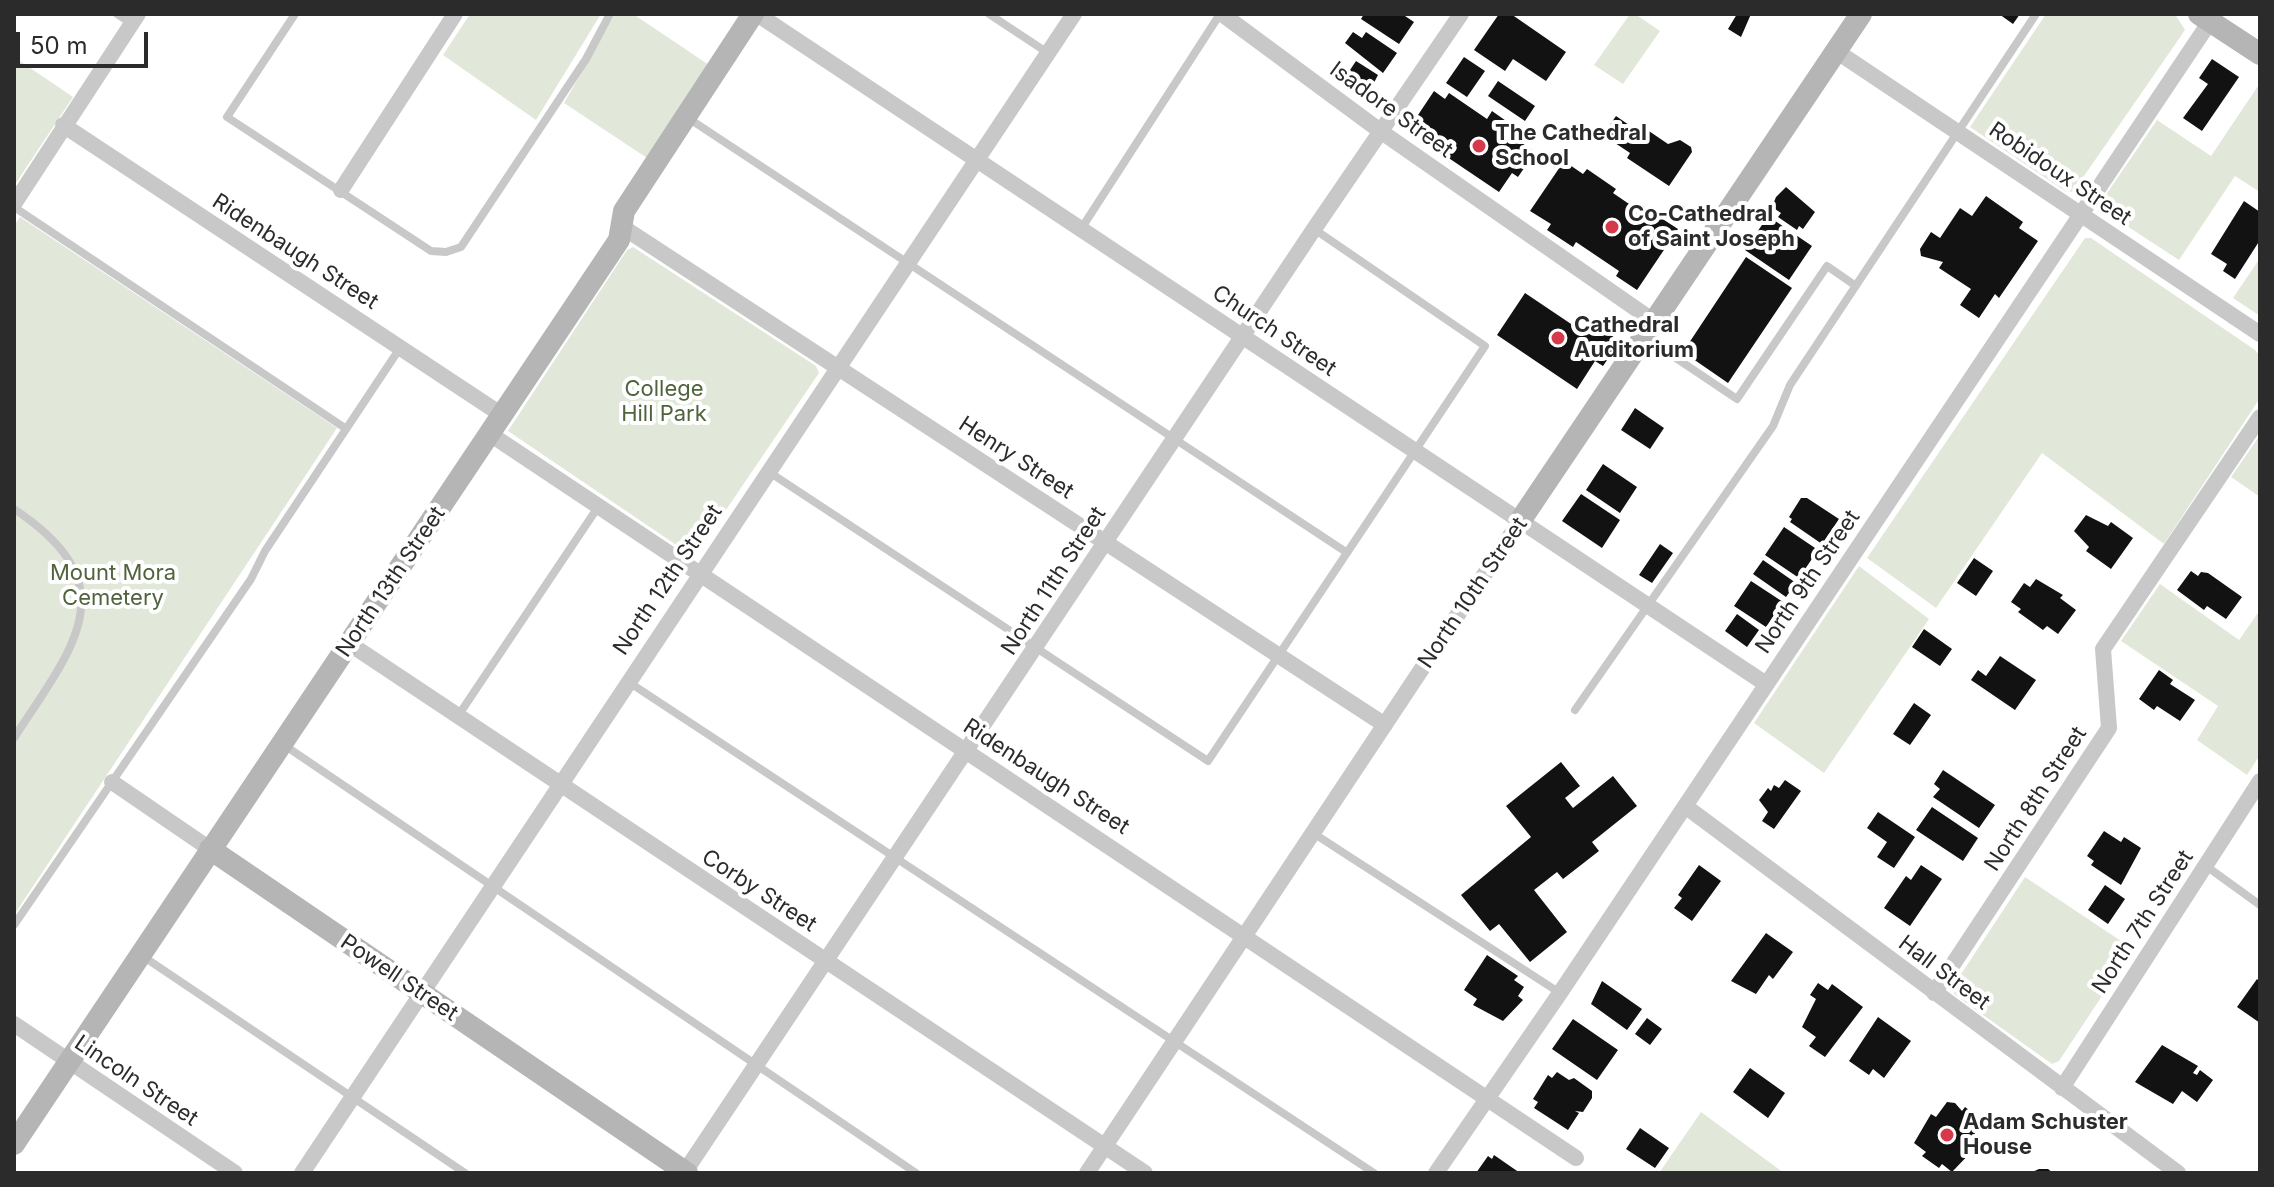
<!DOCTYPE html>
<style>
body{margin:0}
#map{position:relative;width:2274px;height:1187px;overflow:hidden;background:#fff;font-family:Inter,sans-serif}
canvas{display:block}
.frame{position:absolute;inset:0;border:16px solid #2b2b2b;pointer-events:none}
.scale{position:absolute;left:16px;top:32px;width:132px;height:36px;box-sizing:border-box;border:4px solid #2b2b2b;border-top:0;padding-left:10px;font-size:24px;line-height:28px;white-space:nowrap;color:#2b2b2b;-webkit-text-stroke:6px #fff;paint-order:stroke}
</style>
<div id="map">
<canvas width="2274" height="1187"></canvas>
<div class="frame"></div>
<div class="scale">50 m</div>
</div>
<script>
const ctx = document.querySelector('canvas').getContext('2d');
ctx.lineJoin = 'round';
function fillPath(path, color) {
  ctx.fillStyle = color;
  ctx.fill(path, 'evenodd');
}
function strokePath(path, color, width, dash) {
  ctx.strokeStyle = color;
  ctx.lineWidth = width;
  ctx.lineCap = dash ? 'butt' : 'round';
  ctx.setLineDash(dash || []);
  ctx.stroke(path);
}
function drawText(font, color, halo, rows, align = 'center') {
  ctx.font = font + ' Inter,sans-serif';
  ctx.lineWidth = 8;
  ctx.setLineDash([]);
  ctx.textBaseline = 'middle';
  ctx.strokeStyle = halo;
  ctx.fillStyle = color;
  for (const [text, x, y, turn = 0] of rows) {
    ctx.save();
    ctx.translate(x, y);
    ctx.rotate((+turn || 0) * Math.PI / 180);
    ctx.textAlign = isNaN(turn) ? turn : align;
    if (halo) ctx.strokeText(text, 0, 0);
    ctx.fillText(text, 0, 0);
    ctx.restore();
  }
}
fillPath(new Path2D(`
 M470,14H601L536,120L443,55Z
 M615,14H633L709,65L647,158L564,103Z
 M1630,14H1635L1660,31L1623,84L1594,65Z
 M2046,14H2175L2185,30L2073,192L2065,191L1970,127Z
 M14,57L73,97L14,186Z
 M2260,83V192L2235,176L2179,260L2107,213L2103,199L2157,120L2211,156Z
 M20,217L337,428L14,915V226Z
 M2085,238H2091L2255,350L2260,356V398L2164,544L2042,453L1936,608L1867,558Z
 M633,247L816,366L819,373L694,557L508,431L627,250Z
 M2260,258V316L2233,298Z
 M2260,435V497L2231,477Z
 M1859,566L1929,619L1824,773L1754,723Z
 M2160,584L2239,640L2260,610V755L2247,775L2197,740L2218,706L2121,641Z
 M2025,877L2133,949L2059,1061L2052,1064L1955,995L1952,988Z
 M1701,1112L1784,1173H1659Z`), '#e2e8d9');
fillPath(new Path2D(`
 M1364,14H1402L1414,22L1399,44L1361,19Z
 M1499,14H1511L1566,52L1546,81L1513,59L1505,71L1474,50Z
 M1737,14H1751L1741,37L1728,29Z
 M1999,14H2020L2013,24Z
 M1353,32L1362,38L1366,32L1397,53L1383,73L1345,43Z
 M1464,57L1485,71L1467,97L1446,83Z
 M2212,59L2239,77L2202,131L2183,118L2208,84L2199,78Z
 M1356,61L1378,75L1366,98L1342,82Z
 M1498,81L1535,106L1525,121L1488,96Z
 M1434,91L1445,99L1449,93L1487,119L1492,111L1509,123L1504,131L1535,152L1518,177L1512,173L1499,192L1422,140L1424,133L1412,124Z
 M1616,116L1639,132L1643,127L1668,144L1680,140L1691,147L1692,152L1669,186L1627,158L1630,153L1603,135Z
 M1564,161L1583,174L1587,169L1616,189L1613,193L1654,221L1658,216L1678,229L1637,290L1616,276L1619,271L1576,242L1573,247L1547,230L1551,224L1530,211Z
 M1786,187L1815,212L1803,229L1799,226L1797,230L1778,217L1781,213L1772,207L1776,197Z
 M1986,196L2023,222L2019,228L2038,241L1999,298L1995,294L1979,318L1960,305L1971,289L1939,268L1943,262L1921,256L1920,249L1931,232L1940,238L1960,208L1972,216Z
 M2244,201L2260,212V240L2235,279L2223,271L2227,264L2211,254Z
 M1768,216L1812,246L1789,280L1745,250Z
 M1746,257L1792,288L1728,383L1683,352Z
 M1525,293L1583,332L1590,322L1620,341L1603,366L1595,361L1577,389L1497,335Z
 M1635,408L1664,428L1650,449L1621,430Z
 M1603,464L1637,487L1620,513L1586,490Z
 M1581,494L1620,520L1602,548L1562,521Z
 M1801,498H1807L1839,519L1822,544L1790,522L1792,519L1789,517Z
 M2086,515L2108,526L2111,522L2133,538L2111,569L2086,551L2089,547L2074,531Z
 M1784,527L1818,550L1799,578L1765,555Z
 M1660,544L1673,553L1652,583L1639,575Z
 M1974,558L1993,571L1976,596L1957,583Z
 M1763,560L1796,583L1786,597L1753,574Z
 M2191,571L2198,576L2201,572L2208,573L2242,597L2226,619L2207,606L2204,610L2177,590Z
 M2036,579L2063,595L2060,598L2076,610L2058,634L2047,626L2043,630L2018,612L2021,609L2011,602L2024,583L2030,587Z
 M1751,581L1783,602L1766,627L1734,606Z
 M1737,614L1759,630L1747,647L1725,631Z
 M1924,629L1952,649L1940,666L1912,647Z
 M2000,656L2036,680L2015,710L1971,680L1978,670L1986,676Z
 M2159,670L2173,680L2170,684L2195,700L2180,721L2157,706L2154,710L2139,699Z
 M1914,703L1931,715L1910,745L1893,734Z
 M1561,762L1580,786L1565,798L1573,808L1613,776L1637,806L1592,842L1599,851L1563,879L1557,872L1534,890L1567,932L1530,962L1499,924L1490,931L1461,895L1531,837L1506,806Z
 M1943,770L1995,805L1979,828L1933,797L1940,789L1934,784Z
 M1785,780L1801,791L1774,829L1762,821L1768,812L1759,800L1768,788L1771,791L1774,785L1779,788Z
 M1932,807L1978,838L1963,861L1916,830Z
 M1878,812L1915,837L1894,868L1877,857L1887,842L1867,828Z
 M2104,831L2121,842L2124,837L2141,848L2121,885L2091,865L2094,861L2087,856Z
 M1699,865L1721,881L1692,921L1674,908L1682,898L1678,895Z
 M1921,865L1942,879L1910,926L1884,908L1906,876L1911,880Z
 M2105,885L2125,899L2108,924L2088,910Z
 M1766,933L1793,952L1773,979L1769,975L1756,994L1731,981Z
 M1487,955L1518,976L1514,980L1524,987L1518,996L1523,1000L1503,1021L1473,1005L1477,999L1464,990Z
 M2257,979L2260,982V1023L2237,1007Z
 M1602,981L1642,1009L1627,1030L1591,1004Z
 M1818,983L1828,990L1832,984L1863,1007L1825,1057L1809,1046L1816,1037L1802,1027L1816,999L1810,995Z
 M1878,1017L1911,1041L1884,1078L1873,1069L1869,1075L1849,1061Z
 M1647,1018L1662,1029L1650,1045L1635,1034Z
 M1573,1019L1618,1050L1597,1080L1552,1049Z
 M2162,1045L2198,1066L2193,1073L2197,1075L2200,1070L2213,1080L2197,1102L2182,1091L2173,1104L2135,1082Z
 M1750,1068L1785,1093L1768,1118L1733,1092Z
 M1557,1072L1569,1080L1574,1078L1592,1091V1098L1583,1112L1575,1111L1579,1113L1568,1130L1534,1108L1538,1102L1533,1099L1548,1075L1552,1078Z
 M1947,1102L1955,1103L1962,1111L1965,1107L1977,1116L1979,1128L1969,1141L1974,1149L1952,1172L1942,1164L1939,1168L1922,1156L1926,1152L1914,1143L1931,1114L1936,1117Z
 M1640,1128L1669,1148L1655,1168L1626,1149Z
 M1494,1155L1520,1173H1476L1488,1156L1492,1159Z
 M2039,1169H2048L2053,1173H2030Z`), '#121212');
strokePath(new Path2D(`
 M117,14L132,24
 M295,14L227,117L431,251L446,252L461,247L586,59L610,14
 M989,14L1048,53
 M688,118L1346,552
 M14,207L345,428
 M1081,229L1220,14
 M1646,338L1737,399L1827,266L1856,286
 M769,472L1208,761L1485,346L1314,229
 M14,509C130,586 73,647 14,738
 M627,681L1374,1173
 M1575,710L1773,426L1790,385L2036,14
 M458,716L598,507
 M284,745L916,1173
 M1313,833L1560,993
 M2206,866L2260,905
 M14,925L251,579L265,551L400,348
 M141,955L465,1173`), '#c8c8c8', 8);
strokePath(new Path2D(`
 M757,14L1766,684
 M1222,14L1383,133L1655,322
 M1836,51L2260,334
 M63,125L502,415
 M341,190L455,14
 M14,204L138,14
 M624,228L1385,725
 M490,434L1576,1158
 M350,644L1145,1173
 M112,782L210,849
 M1685,806L2178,1173
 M1934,993L2109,728L2103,649L2260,417
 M14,1024L235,1173
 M2062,1088L2260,781
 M302,1173L1074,14
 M684,1173L1314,229L1461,14
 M1087,1173L1520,521
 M1436,1173L1560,993L2215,14`), '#c8c8c8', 16);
strokePath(new Path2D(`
 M2199,14L2260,54
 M1520,521L1861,14
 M210,849L687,1173
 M14,1144L619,240L624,211L753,14`), '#b5b5b5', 22);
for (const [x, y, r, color] of [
 [1479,146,8,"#d6394b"],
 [1612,227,8,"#d6394b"],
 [1558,338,8,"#d6394b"],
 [1947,1135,8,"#d6394b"]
]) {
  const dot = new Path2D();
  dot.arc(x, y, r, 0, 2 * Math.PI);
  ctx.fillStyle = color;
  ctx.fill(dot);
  strokePath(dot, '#fff', 3);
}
drawText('22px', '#2b2b2b', '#fff', [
 ["Isadore Street",1391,110,36],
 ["Robidoux Street",2060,174,34],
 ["Ridenbaugh Street",295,252,33],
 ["Church Street",1274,331,34],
 ["Henry Street",1016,458,33],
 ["North 12th Street",668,580,-56],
 ["North 11th Street",1054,581,-57],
 ["North 13th Street",391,582,-56],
 ["North 9th Street",1808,582,-56],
 ["North 10th Street",1473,593,-56],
 ["Ridenbaugh Street",1046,777,33],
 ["North 8th Street",2036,799,-57],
 ["Corby Street",759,891,33],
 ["North 7th Street",2143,922,-57],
 ["Hall Street",1944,973,37],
 ["Powell Street",399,978,34],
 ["Lincoln Street",136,1081,34]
]);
drawText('bold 22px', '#2b2b2b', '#fff', [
 ["The Cathedral",1495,133],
 ["School",1495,158],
 ["Co-Cathedral",1628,214],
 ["of Saint Joseph",1628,239],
 ["Cathedral",1574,325],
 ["Auditorium",1574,350],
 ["Adam Schuster",1963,1122],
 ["House",1963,1147]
], 'left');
drawText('22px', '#50633d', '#fff', [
 ["College",664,389],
 ["Hill Park",664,414],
 ["Mount Mora",113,573],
 ["Cemetery",113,598]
]);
</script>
